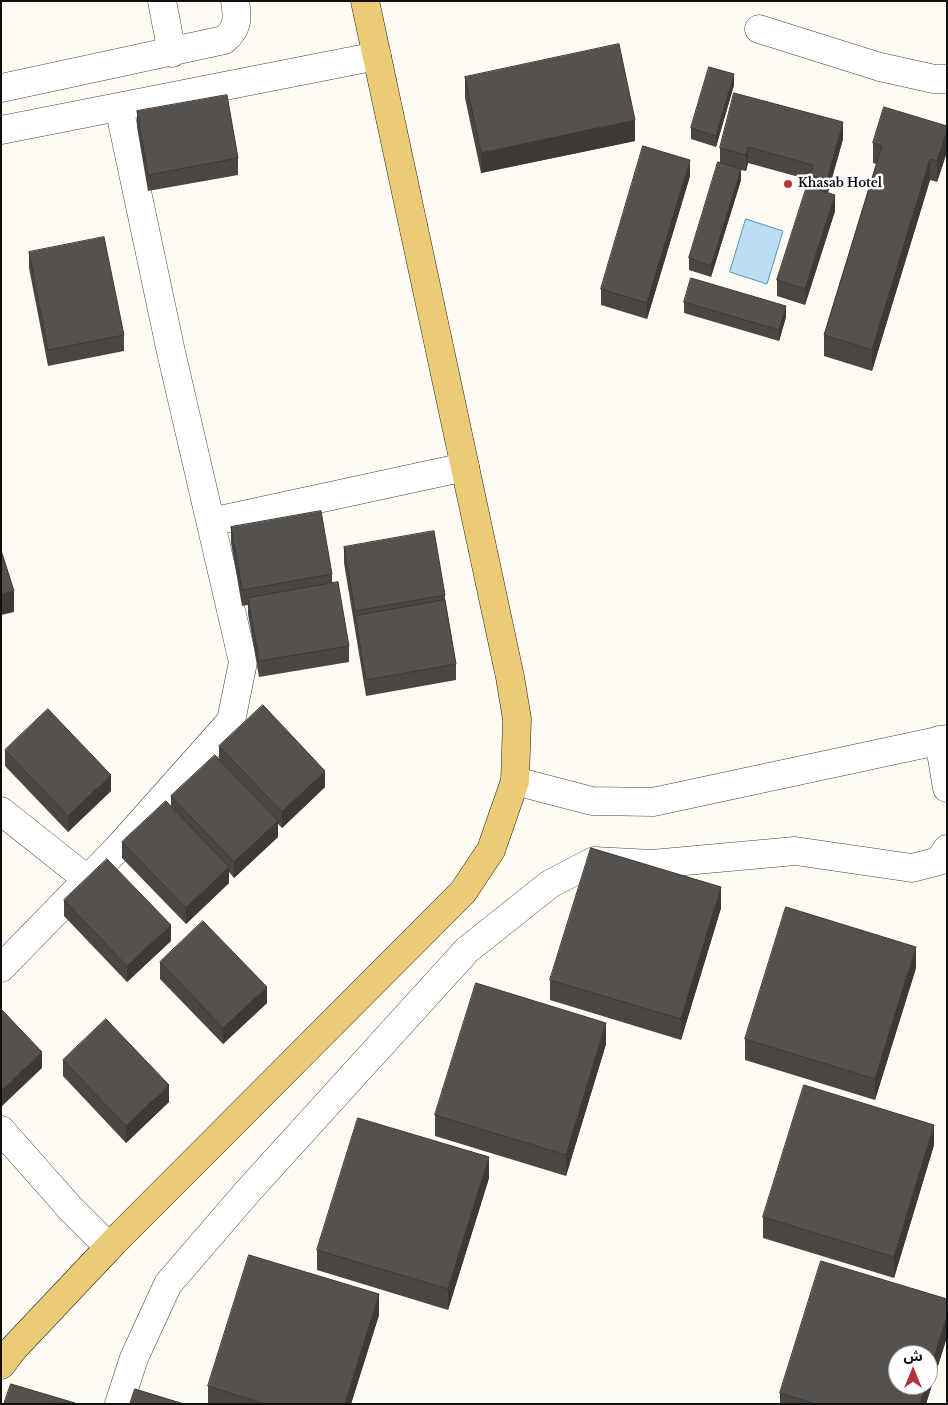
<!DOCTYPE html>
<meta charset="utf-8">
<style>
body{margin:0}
#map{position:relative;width:948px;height:1405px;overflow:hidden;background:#fefbf3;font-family:"Libre Baskerville","Noto Sans Arabic",serif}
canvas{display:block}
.frame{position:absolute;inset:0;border:2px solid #0f0f0f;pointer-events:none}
.north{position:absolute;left:888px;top:1345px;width:50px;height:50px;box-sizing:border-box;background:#fff;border:1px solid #9f9f9f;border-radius:50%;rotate:0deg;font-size:14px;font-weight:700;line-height:20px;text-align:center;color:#0f0f0f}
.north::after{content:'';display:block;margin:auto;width:18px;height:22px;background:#b2343e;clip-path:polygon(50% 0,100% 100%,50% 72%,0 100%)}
</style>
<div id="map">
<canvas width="948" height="1405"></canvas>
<div class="frame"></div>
<div class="north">ش</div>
</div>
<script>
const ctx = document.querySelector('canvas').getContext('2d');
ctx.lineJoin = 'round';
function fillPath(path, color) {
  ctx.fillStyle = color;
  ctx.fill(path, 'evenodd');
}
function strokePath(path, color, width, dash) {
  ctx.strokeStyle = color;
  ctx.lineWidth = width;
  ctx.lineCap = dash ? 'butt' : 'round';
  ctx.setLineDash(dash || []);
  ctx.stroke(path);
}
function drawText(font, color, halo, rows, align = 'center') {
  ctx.font = font + ' "Libre Baskerville",serif';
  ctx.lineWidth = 5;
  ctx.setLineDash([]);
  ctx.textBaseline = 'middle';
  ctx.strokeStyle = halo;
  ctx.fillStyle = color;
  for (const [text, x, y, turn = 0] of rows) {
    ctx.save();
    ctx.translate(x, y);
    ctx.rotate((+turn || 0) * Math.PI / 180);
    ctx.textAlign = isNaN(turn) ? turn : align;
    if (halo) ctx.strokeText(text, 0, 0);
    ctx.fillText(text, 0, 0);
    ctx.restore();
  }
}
const water = new Path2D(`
 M746,219L783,231L767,284L730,272Z`);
fillPath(water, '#bcdef1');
strokePath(water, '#4a94c0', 1);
const minor = new Path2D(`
 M162,1L172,53
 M759,29L880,67L934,79H947
 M1,88L224,40C238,29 238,18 235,1
 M1,130L377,56
 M211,522L465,467
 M939,740L947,788
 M515,781L592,801L653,802L947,739
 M1,811L88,880
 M1,968L118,848L231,721L243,662L171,352L119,107
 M1,1130L70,1208L109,1247
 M119,1404L134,1358L168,1284L249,1190L467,950L550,884L594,861L652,864L795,851L912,868L939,861L947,849`);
const major = new Path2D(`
 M1,1365L14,1348L114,1242L463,892L491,850L515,781L517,719L510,677L365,1`);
strokePath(minor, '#424242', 29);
strokePath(major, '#202020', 29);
strokePath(minor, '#fff', 28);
strokePath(major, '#ebcb76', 28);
fillPath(new Path2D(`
 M465,77L635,141L481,173L465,98Z
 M734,85L716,147L691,139V128Z
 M137,111L238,158V175L148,191L137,127Z
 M947,126V152L937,182L930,180L872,371L824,356V335L876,164L873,163V143Z
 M843,139L828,192L835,211L805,305L777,296V280L810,187V180L748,163L746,171L741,170V180L711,277L689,270V258L720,162V148Z
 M690,176L647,319L601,305V289Z
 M29,252L124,335V351L48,366L29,268Z
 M684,302L786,317L779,341L684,313Z
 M231,527L332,574V583L349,646V662L259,677L248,614V605L242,606L231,543Z
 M344,547L445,595V600L456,664V680L366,696L344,563Z
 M219,746L325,787L282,828L278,824V837L234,878L229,872V883L186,924L122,858V842L171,807V796L219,759Z
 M5,750L111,791L68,832L5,766Z
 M64,900L171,941L127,982L64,916Z
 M721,908L681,1040L550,1000V980Z
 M160,962L267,1003L223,1044L160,979Z
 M916,968L875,1100L745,1060V1039Z
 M606,1044L566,1176L435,1136V1115Z
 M63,1060L169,1102L126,1143L63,1076Z
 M934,1145L894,1278L763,1238V1217Z
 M489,1178L448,1310L317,1270V1250Z
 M947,1299V1337L926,1404H780V1393Z
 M379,1315L351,1404H208V1386Z`), '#4b4642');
fillPath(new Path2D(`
 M734,74V85L716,147V136Z
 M635,120V141L481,173V153Z
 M843,122V139L827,196V180Z
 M947,131V152L937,182V161Z
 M748,147V163L746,171V155Z
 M930,159V180L872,371V350Z
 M690,160V176L647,319V303Z
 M741,169V180L711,277V266Z
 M835,195V211L805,305V289Z
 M786,306V317L779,341V330Z
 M14,591V612L1,615V594Z
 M325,771V787L282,828V812Z
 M111,775V791L68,832V816Z
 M278,821V837L234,878V862Z
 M229,867V883L186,924V908Z
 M721,887V908L681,1040V1019Z
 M171,925V941L127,982V966Z
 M916,947V968L875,1100V1079Z
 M267,987V1003L223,1044V1028Z
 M606,1023V1044L566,1176V1155Z
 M42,1052V1068L1,1107V1091Z
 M169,1085V1102L126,1143V1126Z
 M934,1125V1145L894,1278V1257Z
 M489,1157V1178L448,1310V1289Z
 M379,1294V1315L351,1404H345Z
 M947,1316V1337L926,1404H920L926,1385H928V1377Z`), '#3d3936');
const building = new Path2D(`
 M619,44L635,120L481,153L465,77Z
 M709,67L734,74L716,136L691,128Z
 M734,93L843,122L827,180L810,175L813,165L748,147L746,155L720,148Z
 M227,95L238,158L148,175L137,111Z
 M884,107L947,126V131L937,161L930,159L872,350L824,335L882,146L873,143Z
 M643,146L690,160L647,303L601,289Z
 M718,162L741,169L711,266L689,258Z
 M807,186L835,195L805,289L777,280Z
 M104,237L124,335L48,350L29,252Z
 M691,278L786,306L779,330L684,302Z
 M321,511L332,574L242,590L231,527Z
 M434,531L445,595L355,611L344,547Z
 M1,550L14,591L1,594Z
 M338,582L349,646L259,661L248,598Z
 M445,600L456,664L366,680L355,616Z
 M263,705L325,771L282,812L219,746Z
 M48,709L111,775L68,816L5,750Z
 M215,755L278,821L234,862L171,796Z
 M166,801L229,867L186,908L122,842Z
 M591,848L721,887L681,1019L550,980Z
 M107,859L171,925L127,966L64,900Z
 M786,907L916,947L875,1079L745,1039Z
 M203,921L267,987L223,1028L160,962Z
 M476,983L606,1023L566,1155L435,1115Z
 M1,1009L42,1052L1,1091Z
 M106,1019L169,1085L126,1126L63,1060Z
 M804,1085L934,1125L894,1257L763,1217Z
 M358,1118L489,1157L448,1289L317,1250Z
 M249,1255L379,1294L345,1404H265L208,1386Z
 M821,1261L947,1299V1316L928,1377V1355H898V1385H926L920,1404H816L780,1393Z
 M11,1384L75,1403L4,1404Z
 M135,1389L184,1404H130Z`);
fillPath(building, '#57514d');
strokePath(building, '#3d3936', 1);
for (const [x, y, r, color] of [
 [788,184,5,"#b2343e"]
]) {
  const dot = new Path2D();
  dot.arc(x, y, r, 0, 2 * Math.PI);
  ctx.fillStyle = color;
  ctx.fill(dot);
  strokePath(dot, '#fff', 2);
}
drawText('bold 12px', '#0f0f0f', '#fff', [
 ["Khasab Hotel",798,184]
], 'left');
</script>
